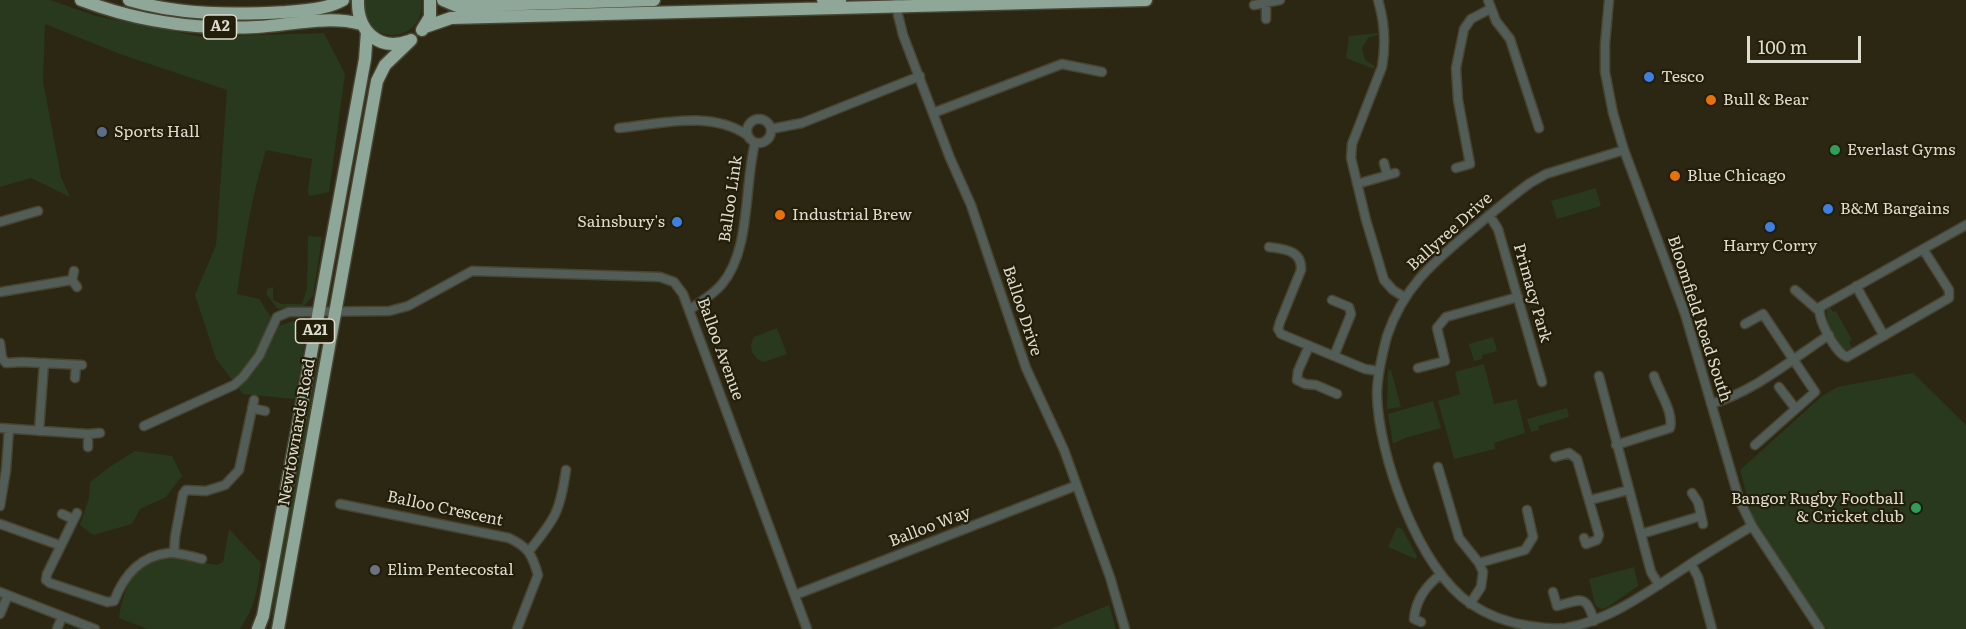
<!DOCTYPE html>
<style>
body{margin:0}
#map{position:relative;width:1966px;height:629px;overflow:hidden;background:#2c2713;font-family:Literata,serif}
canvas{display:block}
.scale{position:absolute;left:1747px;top:36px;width:114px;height:27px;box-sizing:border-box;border:3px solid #dedbcf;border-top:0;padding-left:8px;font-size:18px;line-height:21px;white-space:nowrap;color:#dedbcf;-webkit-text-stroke:4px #221e09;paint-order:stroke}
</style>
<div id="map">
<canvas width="1966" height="629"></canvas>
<div class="scale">100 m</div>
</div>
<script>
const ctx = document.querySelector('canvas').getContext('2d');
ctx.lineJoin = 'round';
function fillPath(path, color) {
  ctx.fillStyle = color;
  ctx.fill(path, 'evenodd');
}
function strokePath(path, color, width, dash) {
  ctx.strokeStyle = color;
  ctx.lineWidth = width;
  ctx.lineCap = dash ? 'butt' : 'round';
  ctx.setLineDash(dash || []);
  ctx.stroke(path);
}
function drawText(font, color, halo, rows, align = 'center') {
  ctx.font = font + ' Literata,serif';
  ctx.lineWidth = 4.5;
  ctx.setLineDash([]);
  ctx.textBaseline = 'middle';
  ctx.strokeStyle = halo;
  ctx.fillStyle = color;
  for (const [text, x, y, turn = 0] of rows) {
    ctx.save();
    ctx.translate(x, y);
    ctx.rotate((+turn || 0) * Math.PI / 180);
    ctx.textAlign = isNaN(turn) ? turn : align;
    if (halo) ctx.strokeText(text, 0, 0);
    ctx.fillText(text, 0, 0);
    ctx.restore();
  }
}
fillPath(new Path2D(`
 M0,0H50L96,16L203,37L324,33L345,74L329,192L309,196L308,190L312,159L266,150C251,197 244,246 237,294L259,299L270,316L279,326L292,321L308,325L295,399L243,394L216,359L195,295L216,245L227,90L120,54L45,24L43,81L61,177L70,197L31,178L0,187Z
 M363,0H421C427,46 358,47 363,0Z
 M1378,33V35L1368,38L1362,48L1365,60L1375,66L1374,69L1346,58L1349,36Z
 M1596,188L1601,206L1557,219L1551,201Z
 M308,236L322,237L313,296L303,307L278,309L267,295V289L273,287V300L281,304H302L307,288Z
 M1830,307L1833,312L1836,311L1852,340L1849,342L1852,348L1847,350C1838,347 1824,318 1827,309Z
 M327,321L275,616L272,615L275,591L270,616H268L300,445Z
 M777,328L787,354L764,362L757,359L752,352L751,344L754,337Z
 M1493,337L1497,351L1482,355V359L1474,361L1469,344Z
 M1484,364L1494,404L1517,399L1525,433L1494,443L1495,449L1454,459L1438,401L1460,394L1455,372Z
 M1388,370H1391L1401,407L1387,409Z
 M1913,373L1966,425V629H1827L1756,529L1740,470L1821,397L1837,387Z
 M1433,401L1441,428L1405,438L1393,444L1388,414Z
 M1567,408L1569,417L1538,426L1539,430L1531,432L1527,419Z
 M135,451L172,456L182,476L166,497L140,509L132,524L93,535L80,525L89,498L90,482L111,466Z
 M1397,527L1402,529L1417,556L1416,559L1388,547Z
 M229,529L261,563C257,591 256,604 240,629H148L119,618C123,589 135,558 171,557C185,557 202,563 217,565L223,562Z
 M1634,567L1638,586L1606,608L1601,609L1595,605L1589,579Z
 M1109,605L1116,629H1050L1058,626Z`), '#29391e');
const minor = new Path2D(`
 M897,0L898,15L903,35L950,158L971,205L1026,368L1064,450L1110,577L1125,629
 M1378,0C1385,23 1386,44 1382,67L1352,144L1351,158L1366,220L1384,280L1393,290L1404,297
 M1488,0L1496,21L1510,39L1539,128
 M1609,0L1605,44V72L1613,113L1624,150L1685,314L1739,499L1752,526L1820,629
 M1254,5L1280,0
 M1266,19V3
 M933,113L1062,64L1102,72
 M747 131a12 12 0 1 1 24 0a12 12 0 1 1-24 0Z
 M619,128C660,124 710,110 747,135
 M771,129L802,123L920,76
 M1624,150L1546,174L1530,183C1508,199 1487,217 1467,234C1430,265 1403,289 1387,336C1382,355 1377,375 1377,394C1378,455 1419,570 1471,604C1489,616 1509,623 1530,626C1542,628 1554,629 1566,628C1610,620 1646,593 1683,569C1705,554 1729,540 1752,526
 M1384,163L1387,175
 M1456,168L1470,164L1458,100L1456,68L1464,29L1471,19L1490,9
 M1357,184L1395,173
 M1489,215L1498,229L1542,382
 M0,222L38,211
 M1269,247C1284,249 1302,250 1301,270L1280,322L1278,329L1281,334L1365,369L1379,371
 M1923,249L1949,290V298L1847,357C1836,354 1816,317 1820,307L1966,225
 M74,271L72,280L77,287
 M1856,286L1884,336
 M1795,290L1818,310
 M0,292L72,280
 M1332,300L1349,307L1351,314L1334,356
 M689,310C700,302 713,295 722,284C751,250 744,186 755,143
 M1745,324L1763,314L1815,392L1755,445
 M0,343L2,358L6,363L22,362L82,365
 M1309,346L1298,371L1297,380L1305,384L1316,385L1337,394
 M1418,368L1445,361L1437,328L1446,317L1518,297
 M1599,376L1651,572L1659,585
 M75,378L76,365
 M1779,387L1795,408
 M1711,404C1755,391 1791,360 1829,335
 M252,408L265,411
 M144,426L234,385L243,377L259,356L277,317L289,312L389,311L408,306L472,271L660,277L674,282L683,294L807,629
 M0,428L88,434L100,433
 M39,431L44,363
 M1616,445L1670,428C1674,412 1659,392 1654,376
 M88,447V434
 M1555,457L1569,453L1577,459L1599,535L1597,540L1586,544L1584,538
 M1438,467L1459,538L1479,563L1483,572L1481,587L1470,604
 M1692,493L1698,502L1703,524
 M1590,500L1629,490
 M340,504L509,538C528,547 532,554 538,575L517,629
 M0,506L6,470L9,429
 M77,513L47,574L46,580L50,583L107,602L114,601C124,575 140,556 169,553C179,552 192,557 202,559
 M62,514L73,519
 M0,524L59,545
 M1641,534L1701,516
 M529,551C555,519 560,512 566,470
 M174,553L175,537L183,494L186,490L206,491L225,485L239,470L254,400
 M1479,563L1525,550L1533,537L1527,510
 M1691,564L1698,577L1712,629
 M0,592L95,629
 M1553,592L1557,606C1581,600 1586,593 1594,621
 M795,595L1075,486
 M0,614L8,595
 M1421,622L1414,619C1416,599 1426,586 1441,574
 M57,629L62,617`);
const highway = new Path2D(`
 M81,0C136,21 197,30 257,27C291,25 328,15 361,24
 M129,0C179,15 233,15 285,12C305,10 325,10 343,0
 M358,0C357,30 378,52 409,41
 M443,0L457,6L654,0
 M823,0H840
 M425,27L451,18L1146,0
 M422,30L430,17V0
 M258,629L263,616L365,59L367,32
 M278,629L377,81L385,65L411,40`);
strokePath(minor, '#484431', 11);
strokePath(highway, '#484431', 15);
strokePath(minor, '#535d57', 8);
strokePath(highway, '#8ea798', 12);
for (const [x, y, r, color] of [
 [1649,77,6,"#3f7fe0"],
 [1711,100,6,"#e8710a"],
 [102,132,6,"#5c6f8a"],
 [1835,150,6,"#2e9e5b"],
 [1675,176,6,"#e8710a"],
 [1828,209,6,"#3f7fe0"],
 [780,215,6,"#e8710a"],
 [677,222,6,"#3f7fe0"],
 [1770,227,6,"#3f7fe0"],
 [1916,508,6,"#2e9e5b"],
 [375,570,6,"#6b7280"]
]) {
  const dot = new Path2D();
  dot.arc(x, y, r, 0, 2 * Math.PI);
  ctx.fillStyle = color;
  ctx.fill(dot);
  strokePath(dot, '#221e09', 2);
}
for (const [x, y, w] of [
 [220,27,33],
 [315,331,39]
]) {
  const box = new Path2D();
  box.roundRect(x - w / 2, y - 12, w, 24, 4.5);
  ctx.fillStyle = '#221e09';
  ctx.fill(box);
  strokePath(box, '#dedbcf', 1.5);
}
drawText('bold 15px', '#dedbcf', null, [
 ["A2",220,27],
 ["A21",315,331]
]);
drawText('16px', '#dedbcf', '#221e09', [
 ["Tesco",1661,77],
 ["Bull & Bear",1723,100],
 ["Sports Hall",114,132],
 ["Everlast Gyms",1847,150],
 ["Blue Chicago",1687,176],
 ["B&M Bargains",1840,209],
 ["Industrial Brew",792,215],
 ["Sainsbury's",665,222,"right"],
 ["Harry Corry",1770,246,"center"],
 ["Bangor Rugby Football",1904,499,"right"],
 ["& Cricket club",1904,517,"right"],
 ["Elim Pentecostal",387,570]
], 'left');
drawText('16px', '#dedbcf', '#221e09', [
 ["Balloo Link",731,199,-82],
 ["Ballyree Drive",1450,232,-42],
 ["Primacy Park",1532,293,74],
 ["Balloo Drive",1022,311,72],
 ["Bloomfield Road South",1699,319,72],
 ["Balloo Avenue",720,349,70],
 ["Newtownards Road",297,432,-80],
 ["Balloo Crescent",445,509,12],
 ["Balloo Way",930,527,-21]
]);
</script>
